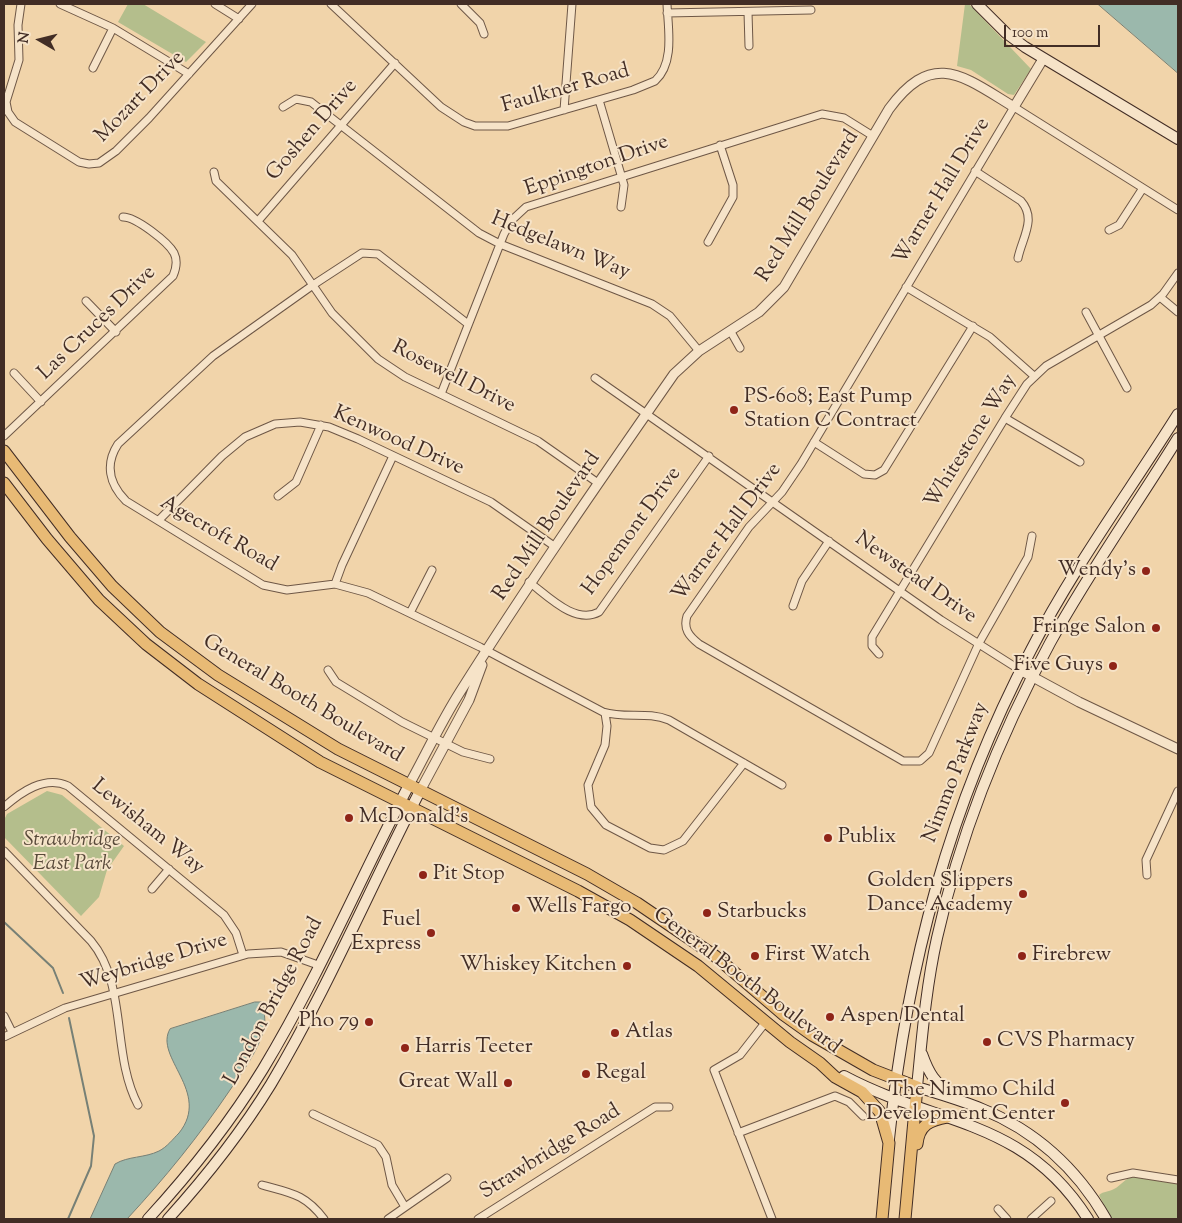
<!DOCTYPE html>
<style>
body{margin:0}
#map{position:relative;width:1182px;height:1223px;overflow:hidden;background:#f1d4aa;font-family:"Sorts Mill Goudy",serif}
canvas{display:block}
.frame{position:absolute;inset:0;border:5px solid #422d25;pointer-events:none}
.north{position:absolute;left:15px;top:15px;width:50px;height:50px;-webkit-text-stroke:4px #f6e3c8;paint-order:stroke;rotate:278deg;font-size:14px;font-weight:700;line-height:20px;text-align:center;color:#422d25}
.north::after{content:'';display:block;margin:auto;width:18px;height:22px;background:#422d25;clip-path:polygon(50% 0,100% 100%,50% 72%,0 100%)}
.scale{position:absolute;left:1004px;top:25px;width:96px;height:22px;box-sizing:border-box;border:2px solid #422d25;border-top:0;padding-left:6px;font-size:15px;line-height:18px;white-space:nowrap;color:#422d25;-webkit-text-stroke:4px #f6e3c8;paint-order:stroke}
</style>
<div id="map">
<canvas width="1182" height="1223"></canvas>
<div class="frame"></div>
<div class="north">N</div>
<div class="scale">100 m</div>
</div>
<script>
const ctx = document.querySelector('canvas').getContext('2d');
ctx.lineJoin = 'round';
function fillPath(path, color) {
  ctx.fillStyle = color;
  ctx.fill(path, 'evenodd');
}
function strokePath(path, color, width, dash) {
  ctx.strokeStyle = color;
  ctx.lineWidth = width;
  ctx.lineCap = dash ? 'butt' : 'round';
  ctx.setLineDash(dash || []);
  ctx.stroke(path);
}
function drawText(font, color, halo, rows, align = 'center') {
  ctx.font = font + ' "Sorts Mill Goudy",serif';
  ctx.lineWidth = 4;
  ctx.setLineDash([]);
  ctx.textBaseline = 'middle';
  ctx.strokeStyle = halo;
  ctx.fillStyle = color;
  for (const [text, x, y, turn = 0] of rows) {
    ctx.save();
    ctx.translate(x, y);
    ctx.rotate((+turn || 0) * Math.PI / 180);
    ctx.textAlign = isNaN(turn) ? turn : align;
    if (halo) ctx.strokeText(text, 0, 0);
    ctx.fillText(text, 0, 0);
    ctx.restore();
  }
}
fillPath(new Path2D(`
 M128,4H143L206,42L186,62L118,22Z
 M965,4H969L1031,69L1014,95L1008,94L971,70L957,66Z
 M47,791L62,795L124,846L107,870L99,897L81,916L4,837V820L7,814Z
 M1134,1177L1178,1184V1219H1111L1099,1195C1104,1191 1108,1192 1114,1189C1122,1185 1124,1178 1134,1177Z`), '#b4be8c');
const water = new Path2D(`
 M1098,4H1178V73Z
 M255,1002H262C264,1011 266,1020 264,1029C258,1051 243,1071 230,1090C199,1136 165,1178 127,1219H90L115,1164C128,1156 145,1158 159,1151C167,1147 173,1139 179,1133C212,1092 153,1057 170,1029Z`);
fillPath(water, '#9bb8ac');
strokePath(water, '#778076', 1);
strokePath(new Path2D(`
 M4,922L53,968L63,993
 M68,1219L91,1166L94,1136L69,1018`), '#778076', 2);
const minor = new Path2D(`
 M21,4L18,25L19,60L6,102L8,112L15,122L79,162L89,164L99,163L116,151L149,118L252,4
 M60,4L113,28L189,74
 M215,4L239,19
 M331,4L441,107L464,122L475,126H508L633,90L655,81C675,63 668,28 667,4
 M461,4L480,23L484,34
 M748,12L749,46
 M667,13L811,10
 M93,68L113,28
 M599,100L624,185L621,207
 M283,107L296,99L311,102L479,233L500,244L652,304L670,316L699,351
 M564,110L572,4
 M975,171L1021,201C1037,219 1022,238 1018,258
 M214,172L216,181L292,255L332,313L378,359L405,377L538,441L598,483
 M258,221L395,63
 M1109,230L1119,225L1143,188
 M708,242L733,197V185L720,145
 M906,287L990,337L1034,376
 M1160,297L1178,312
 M86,301L116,332
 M1086,312L1127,388
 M468,324L378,254L362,253L313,285L213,356L118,444C105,464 109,484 126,501L263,585L287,590L335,584L368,593L480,647L603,712C625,719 647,711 669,720L782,785
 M731,332L740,348
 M14,373L41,402
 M595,378L941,620L1020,670
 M441,394L504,234L512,220L526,207L822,114L844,118L873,136
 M1005,418L1080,462
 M4,436L173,276C176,269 178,261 174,253C168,242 136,217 123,217
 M814,442L864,474L875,475L884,470L973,326
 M278,496L296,482L321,425
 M159,520L222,456L245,437L275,424L300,422L329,427L358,439L491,502L554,546
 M1032,536L1028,557L979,643L929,753L920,761H903L699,644C689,636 683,629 687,616L749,527L782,492L801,464L1014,107L1178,210
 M529,582C548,596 575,625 599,612L709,456
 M335,584L342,565L393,456
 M793,606L802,581L829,541
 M410,613L432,570
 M879,654L872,646V637L1005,418L1027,384L1046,366L1151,305L1163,294L1178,273
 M328,670L336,682L402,722L463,752L490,759
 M605,713L607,726L605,745L588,785L591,807L606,825L650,848L664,850L683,841L744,763
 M4,807C21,792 45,775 68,786L224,915L236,933L243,955
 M4,851L91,941C128,985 111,1054 138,1105
 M1147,875L1146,860L1178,791
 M152,889L169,869
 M4,1016L12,1032
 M765,1023L740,1055L714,1070L772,1219
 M4,1037L65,1008L248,954L281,952L318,965
 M313,1114L378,1145L386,1157L392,1185L405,1207
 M738,1133L835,1096L849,1102L863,1116
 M1111,1178L1133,1173L1178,1180
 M262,1185C291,1193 305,1194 324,1219
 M998,1209L1007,1219
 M388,1219L447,1178
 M478,1219L655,1107H669
 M1031,1219L1051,1201`);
const tertiary = new Path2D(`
 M1020,670L1079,702L1178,749
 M409,785C426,754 441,722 460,692C528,584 601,479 674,374L699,351L759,312L784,287L889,109C933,49 963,76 1014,107L1043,59
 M420,791L469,700L482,665`);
const secondary = new Path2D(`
 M977,4L1006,33L1025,47L1178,139
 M922,1054C928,1071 935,1086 954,1093
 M844,1076C938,1126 1024,1118 1088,1219
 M889,1139C907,965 949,806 1031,650C1073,568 1129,492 1178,414
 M148,1219C191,1172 230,1123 263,1069C318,978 360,879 409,785
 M168,1219C206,1177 241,1133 271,1084C327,990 370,888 420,791
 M1106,1219C1077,1169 1036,1131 982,1109C961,1100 939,1094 917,1087C922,1037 926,987 937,938C960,835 1000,735 1050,643C1089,572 1136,506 1178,438`);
const trunk = new Path2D(`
 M4,451L70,537L112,586L160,632L218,675L338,749L587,874L637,903L715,956L784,1015L812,1035L873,1070L917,1087L905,1219
 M4,483L47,539L99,600L146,644L198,684L320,762L578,891L630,920L698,966L790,1042L820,1063L835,1077L862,1092L880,1112L889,1143L882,1219
 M917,1144C919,1125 930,1120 947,1117`);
strokePath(minor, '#6e5746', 9);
strokePath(tertiary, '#6e5746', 11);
strokePath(secondary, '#422d25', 12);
strokePath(trunk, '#422d25', 13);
strokePath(minor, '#f6e3c8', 7);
strokePath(tertiary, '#f6e3c8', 9);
strokePath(secondary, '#f6e3c8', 10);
strokePath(trunk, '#e8ba75', 11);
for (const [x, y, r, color] of [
 [734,410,5,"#8f2418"],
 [1146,571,5,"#8f2418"],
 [1156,628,5,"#8f2418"],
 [1113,666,5,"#8f2418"],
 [349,818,5,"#8f2418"],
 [828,838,5,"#8f2418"],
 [423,875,5,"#8f2418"],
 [1023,894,5,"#8f2418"],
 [516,908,5,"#8f2418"],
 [707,913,5,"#8f2418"],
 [431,933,5,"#8f2418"],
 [755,956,5,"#8f2418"],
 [1022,956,5,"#8f2418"],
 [627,966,5,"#8f2418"],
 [830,1017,5,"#8f2418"],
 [369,1022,5,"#8f2418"],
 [615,1033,5,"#8f2418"],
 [987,1042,5,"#8f2418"],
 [405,1048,5,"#8f2418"],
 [586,1074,5,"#8f2418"],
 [508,1083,5,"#8f2418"],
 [1065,1103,5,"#8f2418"]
]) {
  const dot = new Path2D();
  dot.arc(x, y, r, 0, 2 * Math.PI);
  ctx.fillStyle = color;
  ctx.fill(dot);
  strokePath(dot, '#f6e3c8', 2);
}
drawText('21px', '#422d25', '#f6e3c8', [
 ["Faulkner Road",566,90,-16],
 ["Mozart Drive",141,98,-46],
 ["Goshen Drive",313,131,-49],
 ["Eppington Drive",597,167,-19],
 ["Warner Hall Drive",943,192,-59],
 ["Red Mill Boulevard",809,207,-58],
 ["Hedgelawn Way",560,247,22],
 ["Las Cruces Drive",98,324,-44],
 ["Rosewell Drive",453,378,27],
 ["Kenwood Drive",398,442,24],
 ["Whitestone Way",972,442,-58],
 ["Red Mill Boulevard",548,527,-56],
 ["Hopemont Drive",633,532,-54],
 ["Warner Hall Drive",728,533,-53],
 ["Agecroft Road",218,535,30],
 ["Newstead Drive",915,579,35],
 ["General Booth Boulevard",302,700,31],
 ["Nimmo Parkway",957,773,-69],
 ["Lewisham Way",147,828,39],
 ["Weybridge Drive",154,963,-17],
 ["General Booth Boulevard",746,982,37],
 ["London Bridge Road",275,1002,-62],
 ["Strawbridge Road",551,1153,-32]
]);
drawText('21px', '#422d25', '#f6e3c8', [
 ["PS-608; East Pump",744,398],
 ["Station C Contract",744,422],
 ["Wendy's",1136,571,"right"],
 ["Fringe Salon",1146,628,"right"],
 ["Five Guys",1103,666,"right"],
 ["McDonald's",359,818],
 ["Publix",838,838],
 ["Pit Stop",433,875],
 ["Golden Slippers",1013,882,"right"],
 ["Dance Academy",1013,906,"right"],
 ["Wells Fargo",526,908],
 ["Starbucks",717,913],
 ["Fuel",421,921,"right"],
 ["Express",421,945,"right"],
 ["First Watch",765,956],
 ["Firebrew",1032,956],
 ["Whiskey Kitchen",617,966,"right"],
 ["Aspen Dental",840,1017],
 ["Pho 79",359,1022,"right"],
 ["Atlas",625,1033],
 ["CVS Pharmacy",997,1042],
 ["Harris Teeter",415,1048],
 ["Regal",596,1074],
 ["Great Wall",498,1083,"right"],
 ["The Nimmo Child",1055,1091,"right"],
 ["Development Center",1055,1115,"right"]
], 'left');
drawText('italic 21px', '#594a3a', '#f6e3c8', [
 ["Strawbridge",72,841],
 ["East Park",72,865]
]);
</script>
